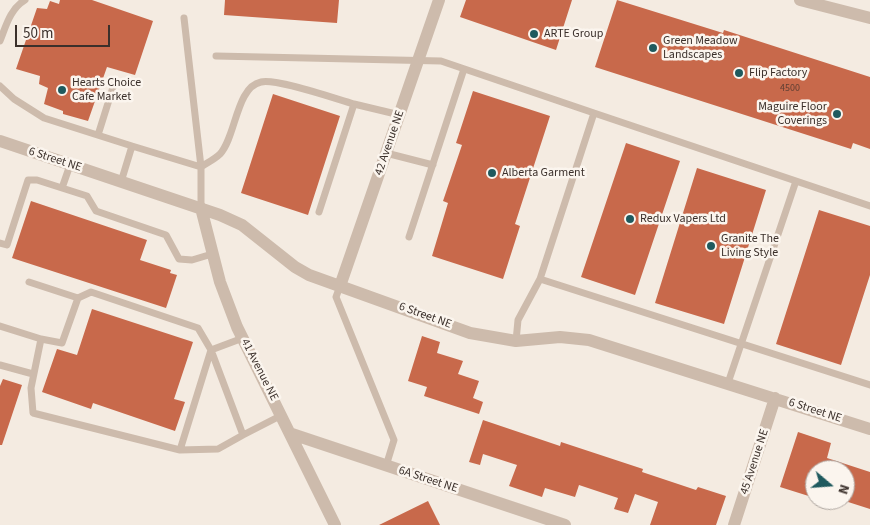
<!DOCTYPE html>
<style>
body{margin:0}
#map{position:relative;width:870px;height:525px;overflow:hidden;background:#f4ebe1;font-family:"Source Sans 3",sans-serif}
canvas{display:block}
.north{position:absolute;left:805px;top:460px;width:50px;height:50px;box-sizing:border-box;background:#fbf5ee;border:1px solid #aea6a0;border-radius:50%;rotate:108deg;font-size:14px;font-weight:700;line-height:20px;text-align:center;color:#3b302b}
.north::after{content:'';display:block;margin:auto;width:18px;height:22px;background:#1f5a5e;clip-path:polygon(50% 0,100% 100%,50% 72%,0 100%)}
.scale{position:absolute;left:15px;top:25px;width:95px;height:22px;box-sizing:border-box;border:2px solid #3b302b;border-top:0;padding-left:6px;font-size:15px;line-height:18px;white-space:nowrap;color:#3b302b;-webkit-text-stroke:4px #fbf5ee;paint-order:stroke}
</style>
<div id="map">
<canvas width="870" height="525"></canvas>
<div class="north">N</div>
<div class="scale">50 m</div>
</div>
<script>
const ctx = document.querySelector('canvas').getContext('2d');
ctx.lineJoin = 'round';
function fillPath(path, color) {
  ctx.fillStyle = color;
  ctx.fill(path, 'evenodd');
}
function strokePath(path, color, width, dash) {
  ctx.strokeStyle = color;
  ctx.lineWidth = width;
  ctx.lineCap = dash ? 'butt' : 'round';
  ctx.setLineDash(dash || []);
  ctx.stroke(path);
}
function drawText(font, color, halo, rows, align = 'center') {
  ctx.font = font + ' "Source Sans 3",sans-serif';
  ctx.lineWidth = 5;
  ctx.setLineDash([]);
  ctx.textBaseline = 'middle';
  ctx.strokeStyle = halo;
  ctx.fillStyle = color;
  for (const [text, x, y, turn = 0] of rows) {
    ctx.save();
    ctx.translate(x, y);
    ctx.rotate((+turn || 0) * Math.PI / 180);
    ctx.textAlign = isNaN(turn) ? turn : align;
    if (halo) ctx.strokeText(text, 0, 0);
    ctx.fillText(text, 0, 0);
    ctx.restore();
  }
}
fillPath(new Path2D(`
 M60,0H92L153,21L135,75L107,67L88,121L63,114V111L44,104L48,88L39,84L40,76L16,69L37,8L47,9L50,1L59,4Z
 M225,0H339L337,23L224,15Z
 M466,0H572L556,50L460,17Z
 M617,0L723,33L724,30L870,77V149L853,143L851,149L595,67Z
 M473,91L550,116L515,224L520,226L503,279L432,256L448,203L443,201L462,145L456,143Z
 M273,94L340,116L308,215L241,193Z
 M626,143L680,161L635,295L581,277Z
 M697,168L766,190L724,324L655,303Z
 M31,201L147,240L140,260L171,270L170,273L177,275L166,308L12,258Z
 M819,210L870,226V275L841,365L776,344Z
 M92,309L193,342L174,399L185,402L175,431L93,403L91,409L42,392L57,349L77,355Z
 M422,336L440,342L437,353L463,361L458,374L479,381L473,398L483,402L479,414L424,396L427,387L408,381Z
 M3,379L22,385L2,445H0V386Z
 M483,420L560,446L561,442L643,469L642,472L696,490L698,487L726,496L716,525H650L658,502L635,494L628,513L614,509L618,498L579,485L575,497L545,488L542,497L509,486L517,465L483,454L480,465L469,462Z
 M798,432L831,443L827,458L870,472V509L845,501V470H815V498L780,487Z
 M428,501L440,525H379Z`), '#c8694b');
strokePath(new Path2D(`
 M184,18L201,167C207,163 215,159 220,154C236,137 236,87 261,82C276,78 336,99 354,104
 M0,41C6,26 10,9 25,0
 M216,56L441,61L594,113
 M0,86L14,99L44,118L132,146
 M98,135L114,84
 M386,153L433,165
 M121,182L132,146L201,167V208
 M62,188L70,165
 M319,212L354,104L400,115
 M409,237L464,69
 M0,243L7,245L28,180H37L87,196L96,211L166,235L179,259L192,260L212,254
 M540,279L870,385
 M29,282L78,298
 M340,286L336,297L394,440L386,466
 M0,326L41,339
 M243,338L211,350L243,435L282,415
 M516,341L518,320L540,279L594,113L870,206
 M0,365L33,374
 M728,383L796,181
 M180,450L33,413L31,388L41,339L62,343L78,298L91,292L198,328L211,350L180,450L218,449L243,435`), '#cdbbac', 7);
strokePath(new Path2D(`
 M800,0L870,18
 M0,141L220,215L242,225L295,267L309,275L470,333L516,341L560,337L589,340L870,429
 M201,208L220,282L237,327L335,525
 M340,286L439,0
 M292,434L565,525
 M734,525L775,398`), '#cdbbac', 12);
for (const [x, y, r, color] of [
 [534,34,5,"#1f5a5e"],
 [653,48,5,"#1f5a5e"],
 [739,73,5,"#1f5a5e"],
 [62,90,5,"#1f5a5e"],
 [837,114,5,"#1f5a5e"],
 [492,173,5,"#1f5a5e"],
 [630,219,5,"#1f5a5e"],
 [711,246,5,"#1f5a5e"]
]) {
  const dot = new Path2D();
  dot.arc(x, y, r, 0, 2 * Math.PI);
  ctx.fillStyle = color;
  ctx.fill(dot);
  strokePath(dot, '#fbf5ee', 2);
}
drawText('10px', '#5e3e33', null, [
 ["4500",790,89]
]);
drawText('12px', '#3b302b', '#fbf5ee', [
 ["ARTE Group",544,34],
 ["Green Meadow",663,41],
 ["Landscapes",663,55],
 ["Flip Factory",749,73],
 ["Hearts Choice",72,83],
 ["Cafe Market",72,97],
 ["Maguire Floor",827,107,"right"],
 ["Coverings",827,121,"right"],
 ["Alberta Garment",502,173],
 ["Redux Vapers Ltd",640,219],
 ["Granite The",721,239],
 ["Living Style",721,253]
], 'left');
drawText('12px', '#3b302b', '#fbf5ee', [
 ["42 Avenue NE",390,143,-71],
 ["6 Street NE",55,160,18],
 ["6 Street NE",425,316,20],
 ["41 Avenue NE",259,370,63],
 ["6 Street NE",815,411,18],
 ["45 Avenue NE",755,462,-72],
 ["6A Street NE",428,480,18]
]);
</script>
